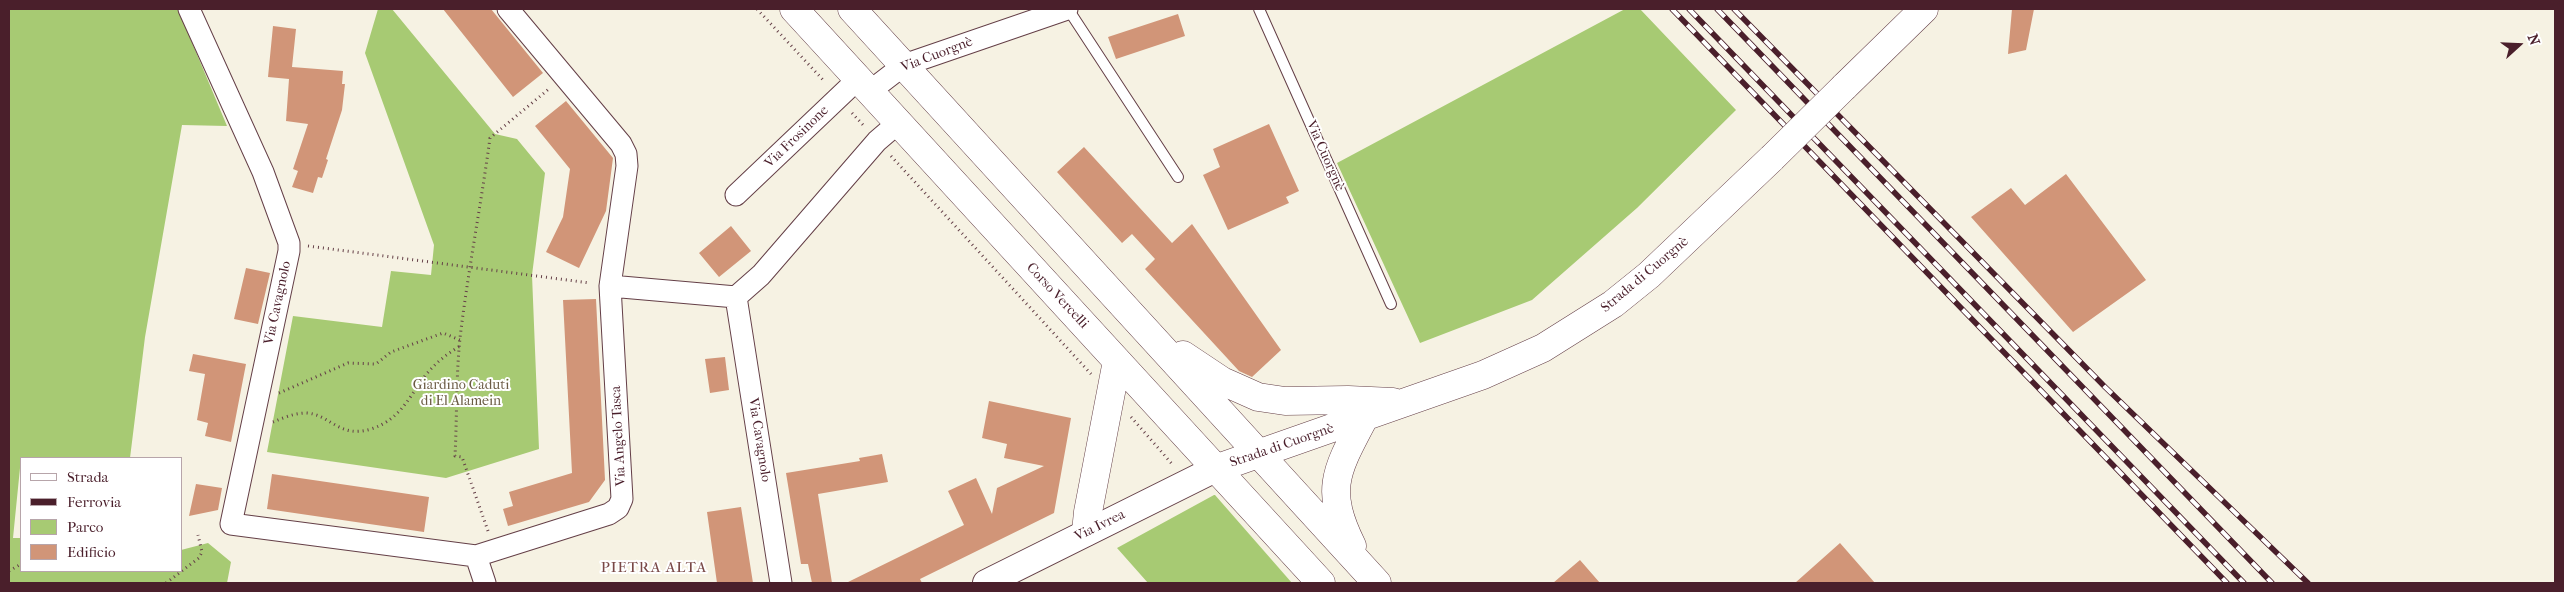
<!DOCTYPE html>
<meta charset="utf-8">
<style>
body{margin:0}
#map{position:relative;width:2564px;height:592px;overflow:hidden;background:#f6f2e3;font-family:"IM FELL French Canon",serif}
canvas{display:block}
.frame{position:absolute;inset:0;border:10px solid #4a1f2b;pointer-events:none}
.legend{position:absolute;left:20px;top:457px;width:162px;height:115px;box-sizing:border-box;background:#fff;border:1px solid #b7a5aa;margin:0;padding:6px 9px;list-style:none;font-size:15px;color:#4a1f2b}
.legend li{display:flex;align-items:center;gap:10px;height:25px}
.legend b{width:25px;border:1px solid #b7a5aa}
.north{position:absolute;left:2494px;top:20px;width:50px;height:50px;-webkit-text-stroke:4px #fff;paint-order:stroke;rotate:70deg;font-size:14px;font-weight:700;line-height:20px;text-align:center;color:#4a1f2b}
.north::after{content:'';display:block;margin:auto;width:18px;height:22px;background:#4a1f2b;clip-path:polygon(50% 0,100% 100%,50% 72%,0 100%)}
</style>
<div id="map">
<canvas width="2564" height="592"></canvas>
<div class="frame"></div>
<ul class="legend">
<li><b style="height:6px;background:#fff"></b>Strada</li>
<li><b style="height:6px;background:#4a1f2b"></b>Ferrovia</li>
<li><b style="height:14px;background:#a7ca73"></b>Parco</li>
<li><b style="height:14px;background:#d19578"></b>Edificio</li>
</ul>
<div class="north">N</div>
</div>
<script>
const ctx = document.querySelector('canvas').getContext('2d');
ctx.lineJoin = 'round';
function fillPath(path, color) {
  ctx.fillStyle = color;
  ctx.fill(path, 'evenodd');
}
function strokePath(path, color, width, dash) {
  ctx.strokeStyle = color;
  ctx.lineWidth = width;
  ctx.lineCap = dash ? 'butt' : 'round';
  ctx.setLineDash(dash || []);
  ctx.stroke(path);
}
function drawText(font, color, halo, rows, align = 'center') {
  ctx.font = font + ' "IM FELL French Canon",serif';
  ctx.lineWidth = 4;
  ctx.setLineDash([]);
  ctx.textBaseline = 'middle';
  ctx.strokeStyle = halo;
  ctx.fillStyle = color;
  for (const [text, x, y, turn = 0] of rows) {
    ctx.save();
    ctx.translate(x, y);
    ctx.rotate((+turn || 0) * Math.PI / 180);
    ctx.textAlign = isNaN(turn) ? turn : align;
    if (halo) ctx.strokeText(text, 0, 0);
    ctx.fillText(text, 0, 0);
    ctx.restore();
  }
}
fillPath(new Path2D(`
 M9,9H178L227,126L182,125L145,337L130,458H21L13,538H21V571H181V550L208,543L231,562L227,583H9Z
 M378,9H392L495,134L517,139L545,173L532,275L539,449L446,478L267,452L293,316L382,327L391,271L431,275L434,245L365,53Z
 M1625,9H1640L1736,110L1637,208L1532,300L1420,343L1337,163Z
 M1214,495H1215L1292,583H1148L1117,548Z`), '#a7ca73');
fillPath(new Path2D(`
 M443,9H491L543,73L513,97Z
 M2012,9H2034L2026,50L2008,54Z
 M1178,14L1185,36L1116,59L1108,37Z
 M273,26L296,29L292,67L343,71L342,84H345L342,110L326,159L328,160L322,178L318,177L313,193L292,187L298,171L293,169L308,124L286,121L289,79L268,77Z
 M566,101L613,158L606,211L579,268L546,252L563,217L570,169L535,126Z
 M1269,124L1299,191L1286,197L1289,203L1228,230L1203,175L1220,167L1213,149Z
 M1084,147L1172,243L1192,224L1281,350L1252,377L1239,371L1145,269L1155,259L1132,234L1122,243L1057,172Z
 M2066,174L2146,280L2073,332L1971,217L2011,188L2025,205Z
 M731,226L751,251L719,277L699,253Z
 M246,268L270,273L258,324L234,319Z
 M596,299L605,480L589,502L508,526L503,509L513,506L509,492L572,473L563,300Z
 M193,354L246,364L231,442L205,436L208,423L197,420L205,374L189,371Z
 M725,357L729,390L710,393L705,359Z
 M989,401L1071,418L1054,513L920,579L922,583H846L964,525L948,491L976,478L992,514L997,488L1044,466L1004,458L1007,444L982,438Z
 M882,454L888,482L818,494L832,583H812L808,564H801L786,473L860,461L859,458Z
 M272,474L429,497L424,532L267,509Z
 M196,484L222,488L218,510L189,516Z
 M741,507L753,583H717L707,512Z
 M1840,543L1875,583H1795Z
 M1580,560L1600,583H1553Z`), '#d19578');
const service = new Path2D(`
 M1068,9L1178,177
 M1259,9L1391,304`);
const minor = new Path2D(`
 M189,9L263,172L289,243V251L231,524L476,556L609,514L618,508L622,499L610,286L627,166L626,154L621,144L508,9
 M869,92L904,65L1067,9
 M736,195L858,79
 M610,286L736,297
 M476,556L485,583
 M781,583L736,297L761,275L877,141L898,123`);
const tertiary = new Path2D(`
 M986,583L1215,469`);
const secondary = new Path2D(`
 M794,9L1321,583
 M852,9L1377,583
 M1844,87L1924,9
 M1183,355L1222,381L1258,397L1285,401L1348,400L1393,402
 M1215,469L1483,375L1543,348L1613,304L1649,275L1772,158
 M1086,532L1088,512L1117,361
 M1352,546C1324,489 1336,471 1364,418`);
strokePath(service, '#643f47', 12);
strokePath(minor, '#643f47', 23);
strokePath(tertiary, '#643f47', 28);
strokePath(secondary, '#643f47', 29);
strokePath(new Path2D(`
 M757,9L825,82
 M852,113L865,127
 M891,156L1091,374
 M308,246L590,283
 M279,393L348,363L376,364L391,352L443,333L460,340
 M1131,417L1173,465
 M273,422C283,418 294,413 306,413C330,414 339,439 371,429C400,420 409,397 425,376C435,363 447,354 460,346
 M488,531L462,457L455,456C457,417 456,377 460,338C468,271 481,205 490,138L550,88
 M9,571L21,564
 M166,583L199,558L202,552L198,535`), '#643f47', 3, [1, 4]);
strokePath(service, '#fff', 10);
strokePath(minor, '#fff', 21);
strokePath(tertiary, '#fff', 26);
strokePath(secondary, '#fff', 28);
const rail = new Path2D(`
 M1672,9L2227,583
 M1689,9L2244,583
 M1717,9L2272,583
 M1734,9L2105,387L2308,583`);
strokePath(rail, '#4a1f2b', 5.5);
strokePath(rail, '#fff', 4, [11]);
const secondaryBridge = new Path2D(`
 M1772,158L1844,87`);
strokePath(secondaryBridge, '#643f47', 29, []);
strokePath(secondaryBridge, '#fff', 28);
drawText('14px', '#4a1f2b', '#fff', [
 ["Via Cuorgnè",937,55,-21],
 ["Via Frosinone",797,137,-44],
 ["Via Cuorgnè",1325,156,66],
 ["Strada di Cuorgnè",1645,275,-40],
 ["Corso Vercelli",1057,296,47],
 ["Via Cavagnolo",278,303,-78],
 ["Via Angelo Tasca",619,436,-93],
 ["Via Cavagnolo",759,440,81],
 ["Strada di Cuorgnè",1282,446,-19],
 ["Via Ivrea",1100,526,-26]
]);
drawText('14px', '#6b5b44', '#fff', [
 ["Giardino Caduti",461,386],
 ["di El Alamein",461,402]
]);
ctx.letterSpacing = '1px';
drawText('15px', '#794846', '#fff', [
 ["PIETRA ALTA",654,568]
]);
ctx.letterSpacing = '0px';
</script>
